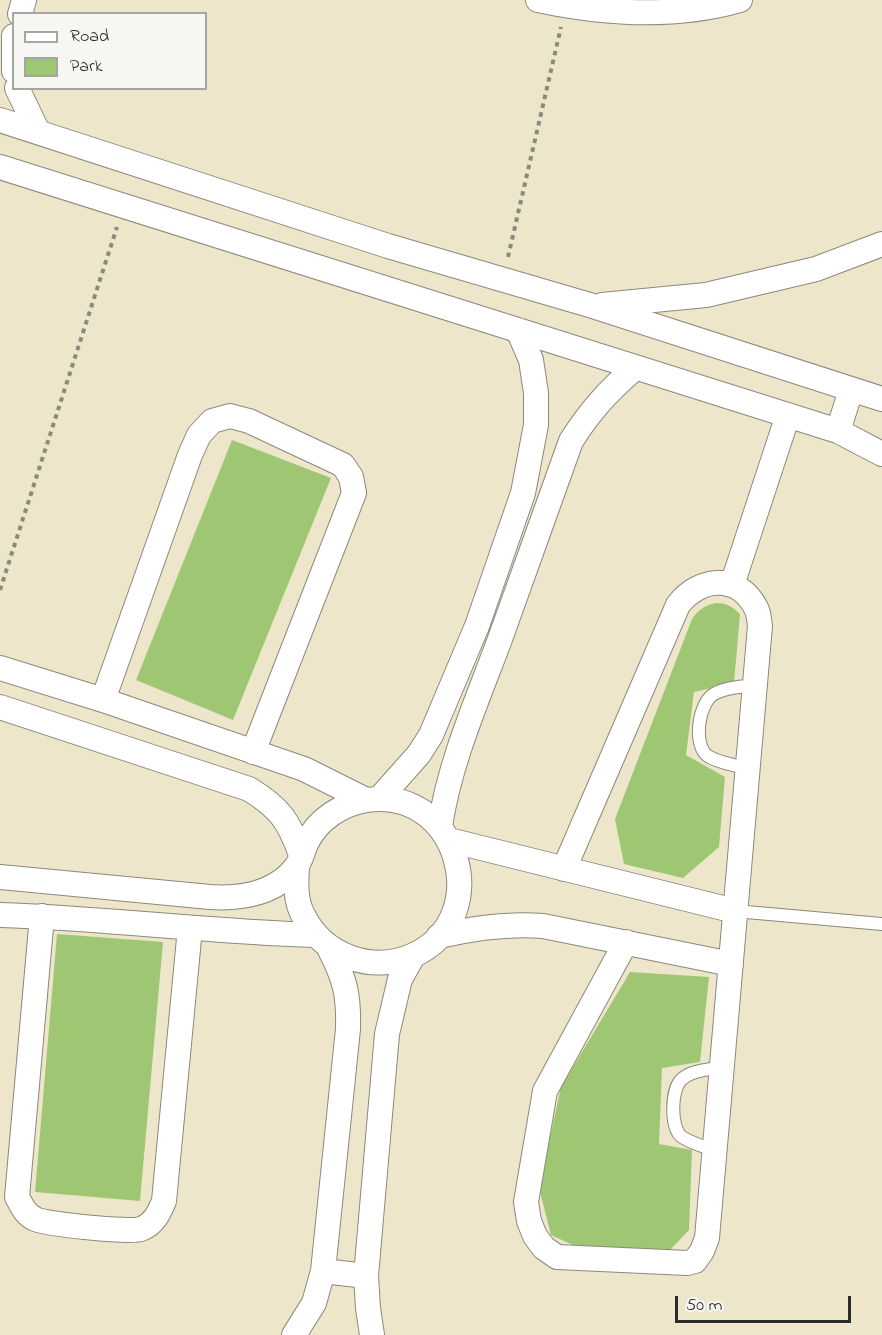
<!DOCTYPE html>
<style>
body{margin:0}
#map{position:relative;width:882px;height:1335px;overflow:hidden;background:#eee6cb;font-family:"Indie Flower",sans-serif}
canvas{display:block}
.legend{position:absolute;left:12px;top:12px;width:195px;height:78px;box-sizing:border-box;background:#f6f6f2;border:2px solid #a5a5a2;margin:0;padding:8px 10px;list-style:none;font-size:18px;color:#2b2b2b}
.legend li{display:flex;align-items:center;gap:12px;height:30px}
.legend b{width:30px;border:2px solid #a5a5a2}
.scale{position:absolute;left:675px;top:1296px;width:176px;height:27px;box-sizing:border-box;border:3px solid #2b2b2b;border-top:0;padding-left:8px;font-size:18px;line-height:21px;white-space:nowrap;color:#2b2b2b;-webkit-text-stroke:4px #f6f6f2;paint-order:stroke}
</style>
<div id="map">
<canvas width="882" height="1335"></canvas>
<ul class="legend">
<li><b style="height:8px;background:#fff"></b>Road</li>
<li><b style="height:16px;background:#9fc773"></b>Park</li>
</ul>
<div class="scale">50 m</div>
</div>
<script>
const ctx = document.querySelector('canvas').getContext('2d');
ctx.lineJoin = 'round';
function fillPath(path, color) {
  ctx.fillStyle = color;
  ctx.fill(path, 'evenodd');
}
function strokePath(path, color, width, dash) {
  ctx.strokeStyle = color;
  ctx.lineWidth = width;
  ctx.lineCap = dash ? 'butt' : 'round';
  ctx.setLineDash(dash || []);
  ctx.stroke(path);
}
fillPath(new Path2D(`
 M232,440L331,478L233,720L136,680Z
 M715,603C726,603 732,606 740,614L734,683L694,692L686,755L725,777L719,847L683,878L624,864L615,819L692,619C698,610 704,606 715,603Z
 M57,934L163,942L140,1201L35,1192Z
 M630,972L709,977L700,1062L662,1068L659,1144L692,1150L689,1230L670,1250L575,1246L551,1235L539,1188L561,1087Z`), '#9fc773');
const service = new Path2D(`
 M748,769C736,765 718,763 708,756C692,745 699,702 714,694C725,687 742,687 755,685
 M735,911L882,924
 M713,1150C703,1146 691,1143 682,1137C670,1128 671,1090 681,1080C691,1070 708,1070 721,1067`);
const minor = new Path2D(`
 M538,0C604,14 674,19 740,0
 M20,14L24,0
 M14,36V71
 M17,88L38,132
 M0,120L388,246L593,306L882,399
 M0,167L838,431L882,454
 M602,305L706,295L816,269L882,244
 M838,431L851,390
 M732,585L788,415
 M0,668L103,700L304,769L366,800
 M103,700L190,455L199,435L212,421L230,416L249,421L343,465L351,477L354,493L253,752
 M0,707L249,789C280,808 289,821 301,855
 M379,799L419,754L431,735L477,626L523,493L536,425V393L531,360L518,330
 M440,826C450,761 477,701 500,639C524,573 547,507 571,441C590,411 608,391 635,368
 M449,840L735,911
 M564,869L678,605C699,577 738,573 756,608C759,613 759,620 760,626L707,1238L702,1251L695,1261L687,1263L557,1257L544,1248L535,1236L529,1221L526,1202L545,1091L626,942
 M0,877L210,897C241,899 275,894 296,867C301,861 303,850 307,842C318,819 342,804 367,800C458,786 496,917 414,955C372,974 323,956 303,915C295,900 296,883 297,866
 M0,915C105,918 210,932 315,935
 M42,916L17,1197C22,1206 25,1214 35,1219C44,1224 131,1233 141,1229C154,1224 159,1213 164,1201L190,928
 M439,936C474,928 507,923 543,926L731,964
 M323,1271L366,1276
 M294,1335L314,1303L323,1271L348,1029C349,994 345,979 329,948
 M372,1335L368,1308L366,1276L387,1034L400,979L413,956`);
strokePath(service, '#8c887b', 14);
strokePath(minor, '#8c887b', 26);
strokePath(new Path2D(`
 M508,257L561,27
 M0,590L117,227`), '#8c887b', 4, [4.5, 4.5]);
strokePath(service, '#fff', 12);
strokePath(minor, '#fff', 24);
</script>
